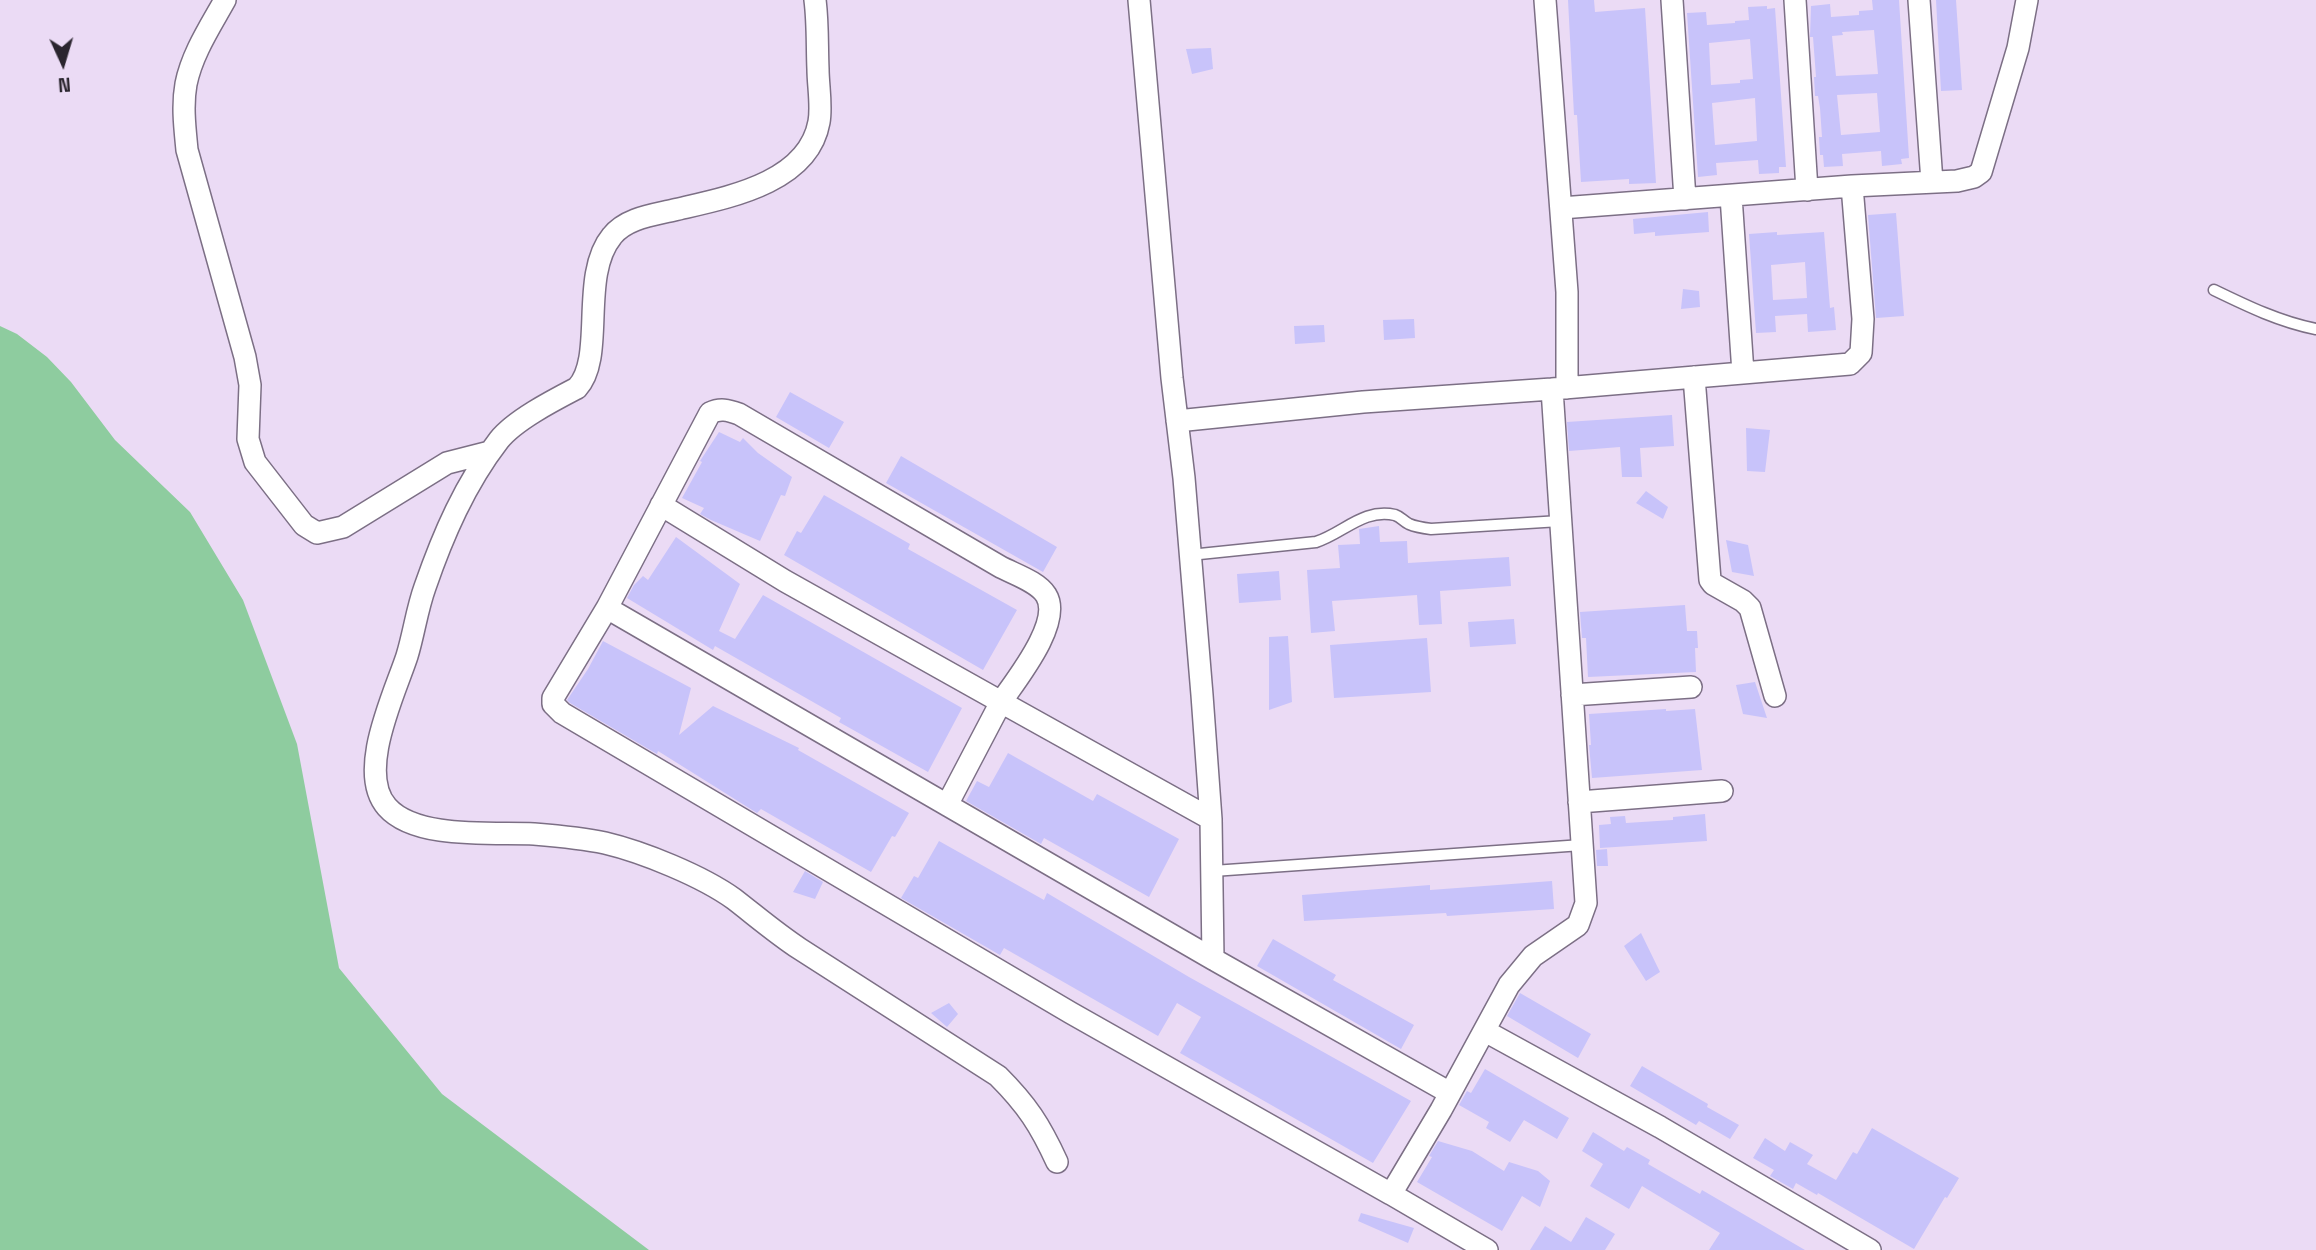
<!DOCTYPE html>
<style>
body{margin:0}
#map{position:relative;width:2316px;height:1250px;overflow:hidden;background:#ebdbf5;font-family:"Space Grotesk",sans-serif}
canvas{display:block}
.north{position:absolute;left:28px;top:28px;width:70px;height:70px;-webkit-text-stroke:5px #ebdbf5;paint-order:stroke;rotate:176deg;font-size:19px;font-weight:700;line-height:28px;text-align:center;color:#2a252e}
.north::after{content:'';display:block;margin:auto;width:24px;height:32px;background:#2a252e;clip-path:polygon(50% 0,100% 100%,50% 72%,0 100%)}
</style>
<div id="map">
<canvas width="2316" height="1250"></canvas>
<div class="north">N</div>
</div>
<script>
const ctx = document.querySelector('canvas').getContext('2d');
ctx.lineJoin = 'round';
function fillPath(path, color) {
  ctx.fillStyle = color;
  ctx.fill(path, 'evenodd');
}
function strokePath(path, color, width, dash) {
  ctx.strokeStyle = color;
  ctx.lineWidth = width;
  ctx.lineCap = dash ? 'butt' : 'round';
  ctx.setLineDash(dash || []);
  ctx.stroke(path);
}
fillPath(new Path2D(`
 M0,326L17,334L47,357L71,382L115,440L190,512L243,600L297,744L339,968L442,1094L649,1250H0Z`), '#8ecc9f');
fillPath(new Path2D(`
 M1568,0H1594L1595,12L1645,8L1656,183L1629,184V179L1581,182L1577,115H1574Z
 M1872,0H1899L1909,158L1901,159L1902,164L1882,166L1881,151L1842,154L1843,166L1824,167L1823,155H1820L1819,137H1822L1820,108L1818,96H1815L1814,77H1816L1813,37H1810L1811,6L1830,4L1831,17L1859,15V11L1873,10ZM1874,30L1878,74L1836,76L1832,36L1843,35L1842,32ZM1877,93L1880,132L1841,135L1837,95Z
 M1936,0H1956L1962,90L1941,91Z
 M1767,6V9L1775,8L1786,167H1779V173L1759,174L1758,160L1716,163L1717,175L1698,177L1687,13L1706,12L1707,25L1735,23V21L1749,20L1748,7ZM1750,39L1753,79L1740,80V83L1711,85L1709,43ZM1755,98L1757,141L1715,145L1712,103Z
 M1211,48L1213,69L1192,74L1186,49Z
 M1708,212L1709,232L1655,236V232L1634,234L1633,219Z
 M1896,213L1904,316L1876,318L1868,215Z
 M1777,232V235L1824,232L1830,308L1834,307L1836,330L1808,332L1807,314L1775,316L1776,332L1756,333L1749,234ZM1805,262L1807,298L1773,300L1771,265Z
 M1683,289L1699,291L1700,307L1681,309Z
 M1414,319L1415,338L1384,340L1383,320Z
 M1324,325L1325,342L1295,344L1294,326Z
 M790,392L844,422L829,448L776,417Z
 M1672,415L1674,446L1640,448L1642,477H1622L1620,447L1569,451L1567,422Z
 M1746,428L1770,430L1765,472L1747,471Z
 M719,432L740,442L743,438L758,453L792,477L785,496L781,495L760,541L711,520L700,514L704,508L682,498L702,462L700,461Z
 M901,456L1057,547L1043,572L886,483Z
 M1646,491L1668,507L1663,519L1636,503Z
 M824,495L910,544L908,549L1017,610L983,670L784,555L797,531L801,533Z
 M1379,526L1380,542L1407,541L1408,563L1509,557L1511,586L1440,591L1442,624L1419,625L1417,595L1332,601L1335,631L1311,633L1307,570L1340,568L1338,545L1360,544L1359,529Z
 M676,537L740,584L719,631L735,639L763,595L962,708L928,772L839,722L841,718L715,646L713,650L627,598L634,585L643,576L648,580Z
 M1726,540L1748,545L1754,576L1732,572Z
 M1279,571L1281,600L1239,603L1237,574Z
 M1685,605L1687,631H1697L1698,648H1695L1696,672L1588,677L1586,638H1582L1580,612Z
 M1514,619L1516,644L1470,647L1468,622Z
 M1288,636L1292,702L1269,710V637Z
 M1427,638L1431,692L1334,698L1330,645Z
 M603,641L691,688L679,735L713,706L799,748L798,750L909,813L895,837L892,836L871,872L761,809L757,813L658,751L657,754L570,703L567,700L588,669Z
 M1755,682L1767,718L1743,714L1736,685Z
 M1666,709V711L1695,709L1702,770L1592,778L1589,745H1591L1589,714Z
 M1008,753L1093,801L1097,794L1179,839L1149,897L1044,838L1041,844L966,801L977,781L989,787Z
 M1705,814L1707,841L1600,848L1599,825L1611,824L1610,817L1625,816L1626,823L1673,820V817Z
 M939,841L1044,900L1047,893L1189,977L1411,1101L1373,1163L1180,1053L1201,1017L1177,1003L1158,1036L1004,948L1000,955L901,898L914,876L918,878Z
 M1607,849L1608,866H1597L1596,850Z
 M805,871L823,882L815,899L793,892Z
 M1552,881L1554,909L1447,916L1446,913L1304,921L1302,895L1430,885V890Z
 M1641,933L1660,972L1646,981L1624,946Z
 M1273,939L1336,975L1333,980L1414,1025L1401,1049L1257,966Z
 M1520,993L1591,1034L1578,1058L1507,1016Z
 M949,1003L958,1014L947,1027L931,1013Z
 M1642,1066L1708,1104L1707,1107L1739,1125L1730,1139L1699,1121L1696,1125L1630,1086Z
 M1485,1069L1569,1118L1557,1139L1524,1120L1510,1142L1486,1128L1489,1122L1459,1105L1467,1091L1471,1093Z
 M1872,1128L1959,1178L1947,1198L1945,1197L1914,1249L1818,1193L1817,1195L1796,1183L1793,1189L1770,1176L1774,1170L1753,1158L1765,1138L1785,1151L1790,1142L1813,1155L1807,1164L1836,1180L1853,1152L1857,1154Z
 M1593,1132L1624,1151L1627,1147L1650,1160L1648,1164L1700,1194L1702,1190L1805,1250H1709L1720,1233L1642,1186L1629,1209L1590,1186L1603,1164L1582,1151Z
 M1438,1141L1472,1151L1504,1171L1509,1162L1538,1171L1550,1181L1540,1207L1522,1196L1502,1231L1417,1182L1432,1157L1429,1156Z
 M1361,1213L1414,1228L1408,1243L1358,1221Z
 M1586,1217L1615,1234L1605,1250H1530L1545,1226L1571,1242Z`), '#c8c3fa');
const lane = new Path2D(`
 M2214,290C2247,306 2280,322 2316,329
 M1190,555L1316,542C1344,533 1363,508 1395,515C1401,517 1403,521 1409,524C1416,527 1423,528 1431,529L1560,521
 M1213,871L1582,845`);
const street = new Path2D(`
 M225,0C210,27 192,54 186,84C182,106 185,129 187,150L245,357L250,385L248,439L255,462L304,525L317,533L343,527L447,463L490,452
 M815,0C818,23 817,46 818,69C818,85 822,106 819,122C808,184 725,198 674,210C653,215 626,218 612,236C579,276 606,357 577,388C554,400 515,420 499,440C465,484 443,535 425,587C417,609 414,633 407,656C395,693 356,772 387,807C416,840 495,832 534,834C558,836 582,838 605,843C643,852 702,876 734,899C756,916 777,934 800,949C866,992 932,1034 998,1076C1027,1105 1040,1125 1057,1162
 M1139,0L1172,378L1184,478L1202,695L1211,819L1213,959
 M1545,0L1567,292V388
 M1672,0L1685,199
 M1795,0L1807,190
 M1919,0L1932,182
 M1852,186L1957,181L1974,177L1981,172L2018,48L2027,0
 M1731,196L1743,373
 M1694,377L1710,580L1713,584L1743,601L1750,608L1775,696
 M1177,421L1363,402L1552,389
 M661,505L785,581L1001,702L947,805
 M607,608L1213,959L1450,1093
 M1572,695L1691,687
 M1579,802L1722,791
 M1211,819L1001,702C1016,680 1063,622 1046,595C1037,581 1013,574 999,566L739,414C728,410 720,408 710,413L607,608L553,698V704L562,713L1071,1013L1391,1194L1441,1110L1509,985L1533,956L1578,925L1586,903L1552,389L1850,364L1861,353L1863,319L1852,186L1561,208
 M1485,1031L1660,1127L1870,1250
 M1391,1194L1487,1250`);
strokePath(lane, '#7c6f85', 13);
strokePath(street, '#7c6f85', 24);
strokePath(lane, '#fff', 10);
strokePath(street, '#fff', 21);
</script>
